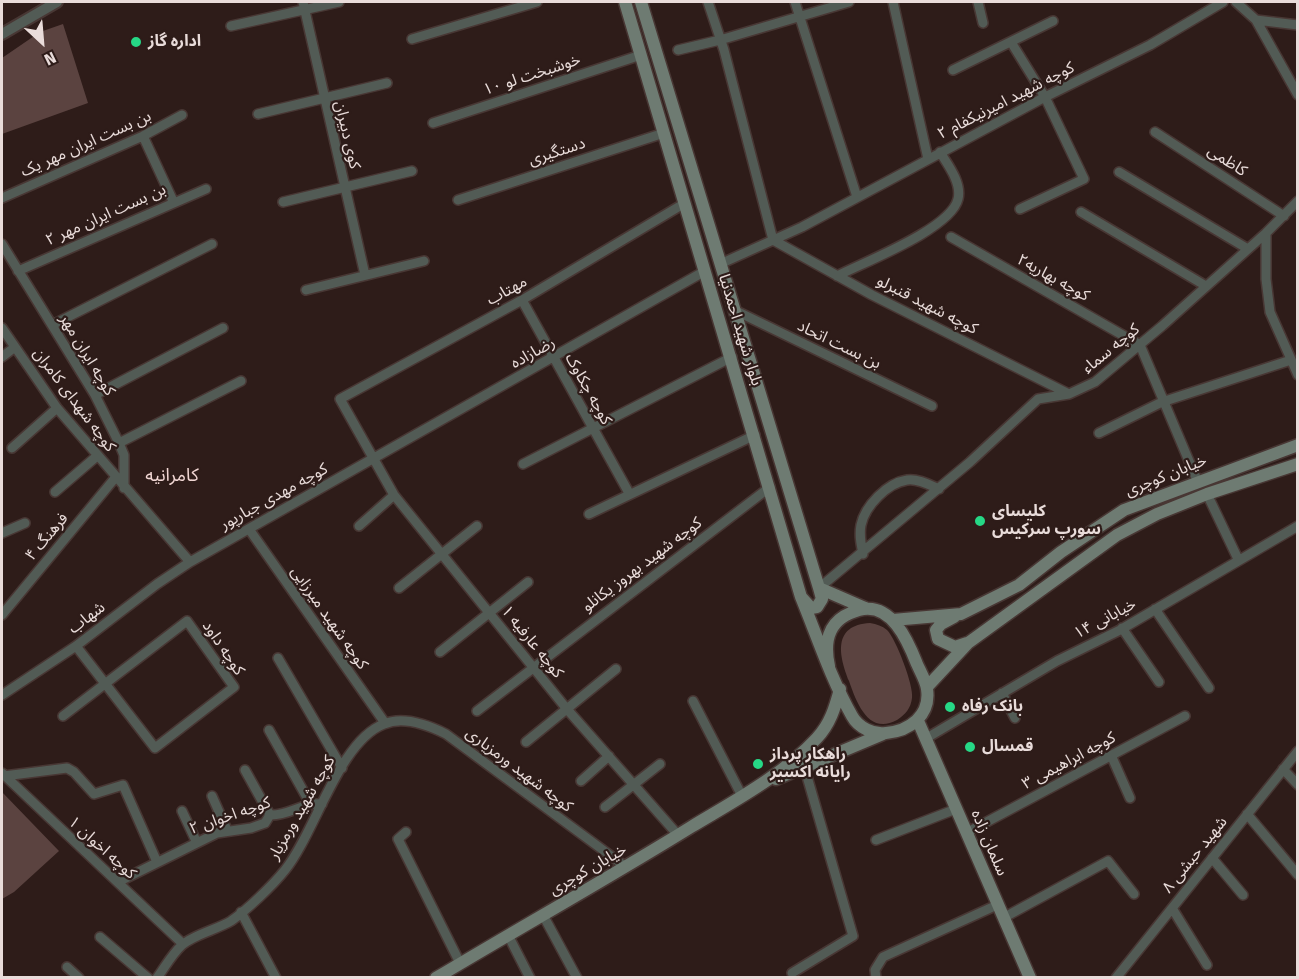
<!DOCTYPE html>
<meta charset="utf-8">
<style>
body{margin:0}
#map{position:relative;width:1299px;height:979px;overflow:hidden;background:#2e1c19;font-family:"Fira Sans",sans-serif}
canvas{display:block}
.frame{position:absolute;inset:0;border:3px solid #e9dcda;pointer-events:none}
.north{position:absolute;left:12px;top:12px;width:60px;height:60px;-webkit-text-stroke:4px #2e1c19;paint-order:stroke;rotate:154deg;font-size:16px;font-weight:700;line-height:24px;text-align:center;color:#e9dcda}
.north::after{content:'';display:block;margin:auto;width:21px;height:27px;background:#e9dcda;clip-path:polygon(50% 0,100% 100%,50% 72%,0 100%)}
</style>
<div id="map">
<canvas width="1299" height="979"></canvas>
<div class="frame"></div>
<div class="north">N</div>
</div>
<script>
const ctx = document.querySelector('canvas').getContext('2d');
ctx.lineJoin = 'round';
function fillPath(path, color) {
  ctx.fillStyle = color;
  ctx.fill(path, 'evenodd');
}
function strokePath(path, color, width, dash) {
  ctx.strokeStyle = color;
  ctx.lineWidth = width;
  ctx.lineCap = dash ? 'butt' : 'round';
  ctx.setLineDash(dash || []);
  ctx.stroke(path);
}
function drawText(font, color, halo, rows, align = 'center') {
  ctx.font = font + ' "Fira Sans","Noto Sans Arabic",sans-serif';
  ctx.lineWidth = 4.5;
  ctx.setLineDash([]);
  ctx.textBaseline = 'middle';
  ctx.strokeStyle = halo;
  ctx.fillStyle = color;
  for (const [text, x, y, turn = 0] of rows) {
    ctx.save();
    ctx.translate(x, y);
    ctx.rotate((+turn || 0) * Math.PI / 180);
    ctx.textAlign = isNaN(turn) ? turn : align;
    if (halo) ctx.strokeText(text, 0, 0);
    ctx.fillText(text, 0, 0);
    ctx.restore();
  }
}
fillPath(new Path2D(`
 M63,24L88,103L2,134V58L40,32Z
 M870,623C877,624 882,626 887,630C896,639 914,686 912,698C911,708 905,715 897,720C868,736 856,701 849,681C839,656 832,625 870,623Z
 M2,792L59,851L14,892L2,899Z`), '#5b4340');
const minor = new Path2D(`
 M303,2L365,275
 M708,2L724,50L773,240L872,295L1067,393
 M795,2L857,197
 M893,2L928,159
 M978,2L983,23
 M1236,2L1256,20L1298,95
 M1256,20L1298,25
 M231,26L339,2
 M412,39L537,2
 M1011,42L1045,97L1084,179L1020,209
 M678,50L720,40L849,2
 M953,70L1053,21
 M258,114L387,83
 M433,123L641,55
 M1155,132L1284,216
 M143,136L173,201
 M1119,172L1248,249
 M2,198L143,136L182,115
 M458,200L664,133
 M283,202L412,171
 M1081,212L1206,286
 M1266,233V279L1270,312L1298,375
 M951,237L1140,345L1197,480
 M2,244L95,395L119,443L124,455V488
 M720,264L802,227L1045,97L1150,45L1223,2
 M18,271L206,189
 M837,276C864,262 951,229 958,199C962,183 948,165 940,152
 M306,290L424,261
 M522,300L629,493
 M734,310L932,406
 M52,325L212,244
 M2,328L57,408L190,562
 M2,357L15,347
 M95,395L223,328
 M1099,433L1162,402L1291,360
 M119,443L241,381
 M12,448L57,408
 M523,464L732,357
 M55,492L97,456
 M1207,494L1238,559
 M589,514L755,435
 M359,526L394,495
 M249,529L385,723
 M2,533L25,523
 M863,554C861,544 859,535 861,525C865,506 887,483 907,480C917,478 930,485 939,489
 M399,588L477,526
 M819,588L970,462L1038,399L1069,394L1095,382L1162,326L1266,233L1298,201
 M1155,609L1209,688
 M2,615L115,478
 M1122,628L1159,682
 M440,652L528,582
 M278,658L342,768
 M1002,693L1015,718
 M2,695L76,646L157,584L190,562L705,271
 M693,701L742,796
 M477,711L770,487
 M63,716L187,621L234,687L155,748L76,646
 M269,730L310,803
 M925,739L1057,661L1120,630L1298,526
 M526,742L616,669
 M1111,755L1130,798
 M1283,769L1298,785
 M245,770L270,815
 M2,773L183,944
 M4,776L67,768L74,772L94,794L123,785L157,862
 M581,781L609,756
 M212,796L227,830
 M605,807L660,764
 M182,811L197,843
 M1247,814L1298,875
 M406,832L398,839L460,963
 M966,833L1185,716
 M678,835L566,708L394,495L340,399L522,300L685,203
 M876,840L956,809
 M1212,858L1243,895
 M118,882L217,833L251,828L265,823L270,815C289,816 303,802 322,804
 M1172,908L1207,965
 M241,912L276,978
 M543,915L577,978
 M1003,918L1108,861L1134,894
 M508,935L530,978
 M100,937L148,978
 M67,967L79,978
 M792,973L853,936L804,766
 M157,978C165,967 172,954 182,945C193,935 218,929 231,921C247,910 273,885 285,870C315,833 339,741 384,724C403,716 428,725 446,734L626,867
 M876,978L875,970L883,957L997,905
 M1116,978L1298,751`);
const tertiary = new Path2D(`
 M2,34L57,2`);
const secondary = new Path2D(`
 M625,2L801,597C817,636 831,679 852,716C858,727 873,735 886,733C909,731 931,716 927,689C926,681 920,671 917,664C908,641 891,601 859,610C830,618 823,638 829,666
 M641,2L819,588L865,608
 M802,598L811,608L817,607L822,599L819,588
 M954,617L941,624L936,630L938,639L955,647L967,643
 M893,620L961,614L1019,585L1061,552L1124,510L1298,445
 M927,687L968,643L1117,535L1157,514L1207,494L1298,464
 M918,721L1030,978
 M776,779L883,734
 M436,978C521,927 607,879 691,827C734,801 782,776 817,738C830,724 835,708 840,689`);
strokePath(minor, '#483734', 12);
strokePath(tertiary, '#483734', 14);
strokePath(secondary, '#483734', 15);
strokePath(minor, '#525b55', 9);
strokePath(tertiary, '#525b55', 10);
strokePath(secondary, '#6e7b72', 12);
for (const [x, y, r, color] of [
 [136,42,6,"#26d886"],
 [980,521,6,"#26d886"],
 [950,707,6,"#26d886"],
 [970,747,6,"#26d886"],
 [758,764,6,"#26d886"]
]) {
  const dot = new Path2D();
  dot.arc(x, y, r, 0, 2 * Math.PI);
  ctx.fillStyle = color;
  ctx.fill(dot);
  strokePath(dot, '#2e1c19', 2);
}
drawText('bold 16px', '#e9dcda', '#2e1c19', [
 ["اداره گاز",148,42],
 ["کلیسای",992,512],
 ["سورپ سرکیس",992,530],
 ["بانک رفاه",962,707],
 ["قمسال",982,747],
 ["راهکار پرداز",770,755],
 ["رایانه اکسیر",770,773]
], 'left');
drawText('16px', '#e9dcda', '#2e1c19', [
 ["خوشبخت لو ۱۰",532,75,-18],
 ["کوچه شهید امیرنیکفام ۲",1006,101,-27],
 ["کوی دبیران",347,135,77],
 ["بن بست ایران مهر یک",86,144,-24],
 ["دستگیری",557,152,-18],
 ["کاظمی",1227,161,33],
 ["۲ بن بست ایران مهر",106,215,-24],
 ["کوچه بهاریه۲",1053,278,29],
 ["مهتاب",507,291,-29],
 ["کوچه شهید قنبرلو",927,305,27],
 ["بلوار شهید احمدنیا",740,330,73],
 ["بن بست اتحاد",839,345,26],
 ["کوچه سماء",1111,349,-39],
 ["رضازاده",533,353,-29],
 ["کوچه ایران مهر",87,355,59],
 ["کوچه چکاوک",588,389,61],
 ["کوچه شهدای کامران",74,400,53],
 ["خیابان کوچری",1166,476,-22],
 ["کوچه مهدی جبارپور",274,497,-29],
 ["فرهنگ ۴",47,537,-50],
 ["کوچه شهید بهروز یکانلو",642,565,-37],
 ["شهاب",87,618,-37],
 ["کوچه شهید میرزایی",329,618,55],
 ["خیابانی ۱۴",1105,619,-28],
 ["کوچه عارفیه ۱",532,642,51],
 ["کوچه داود",223,648,56],
 ["کوچه ابراهیمی ۳",1069,761,-28],
 ["کوچه شهید ورمزیاری",519,770,37],
 ["کوچه شهید ورمزیار",302,808,-60],
 ["کوچه اخوان ۲",230,816,-19],
 ["سلمان زاده",989,843,67],
 ["کوچه اخوان ۱",102,848,42],
 ["شهید حبشی ۸",1195,855,-51],
 ["خیابان کوچری",588,870,-30]
]);
drawText('18px', '#f2d7d4', '#2e1c19', [
 ["کامرانیه",172,476]
]);
</script>
